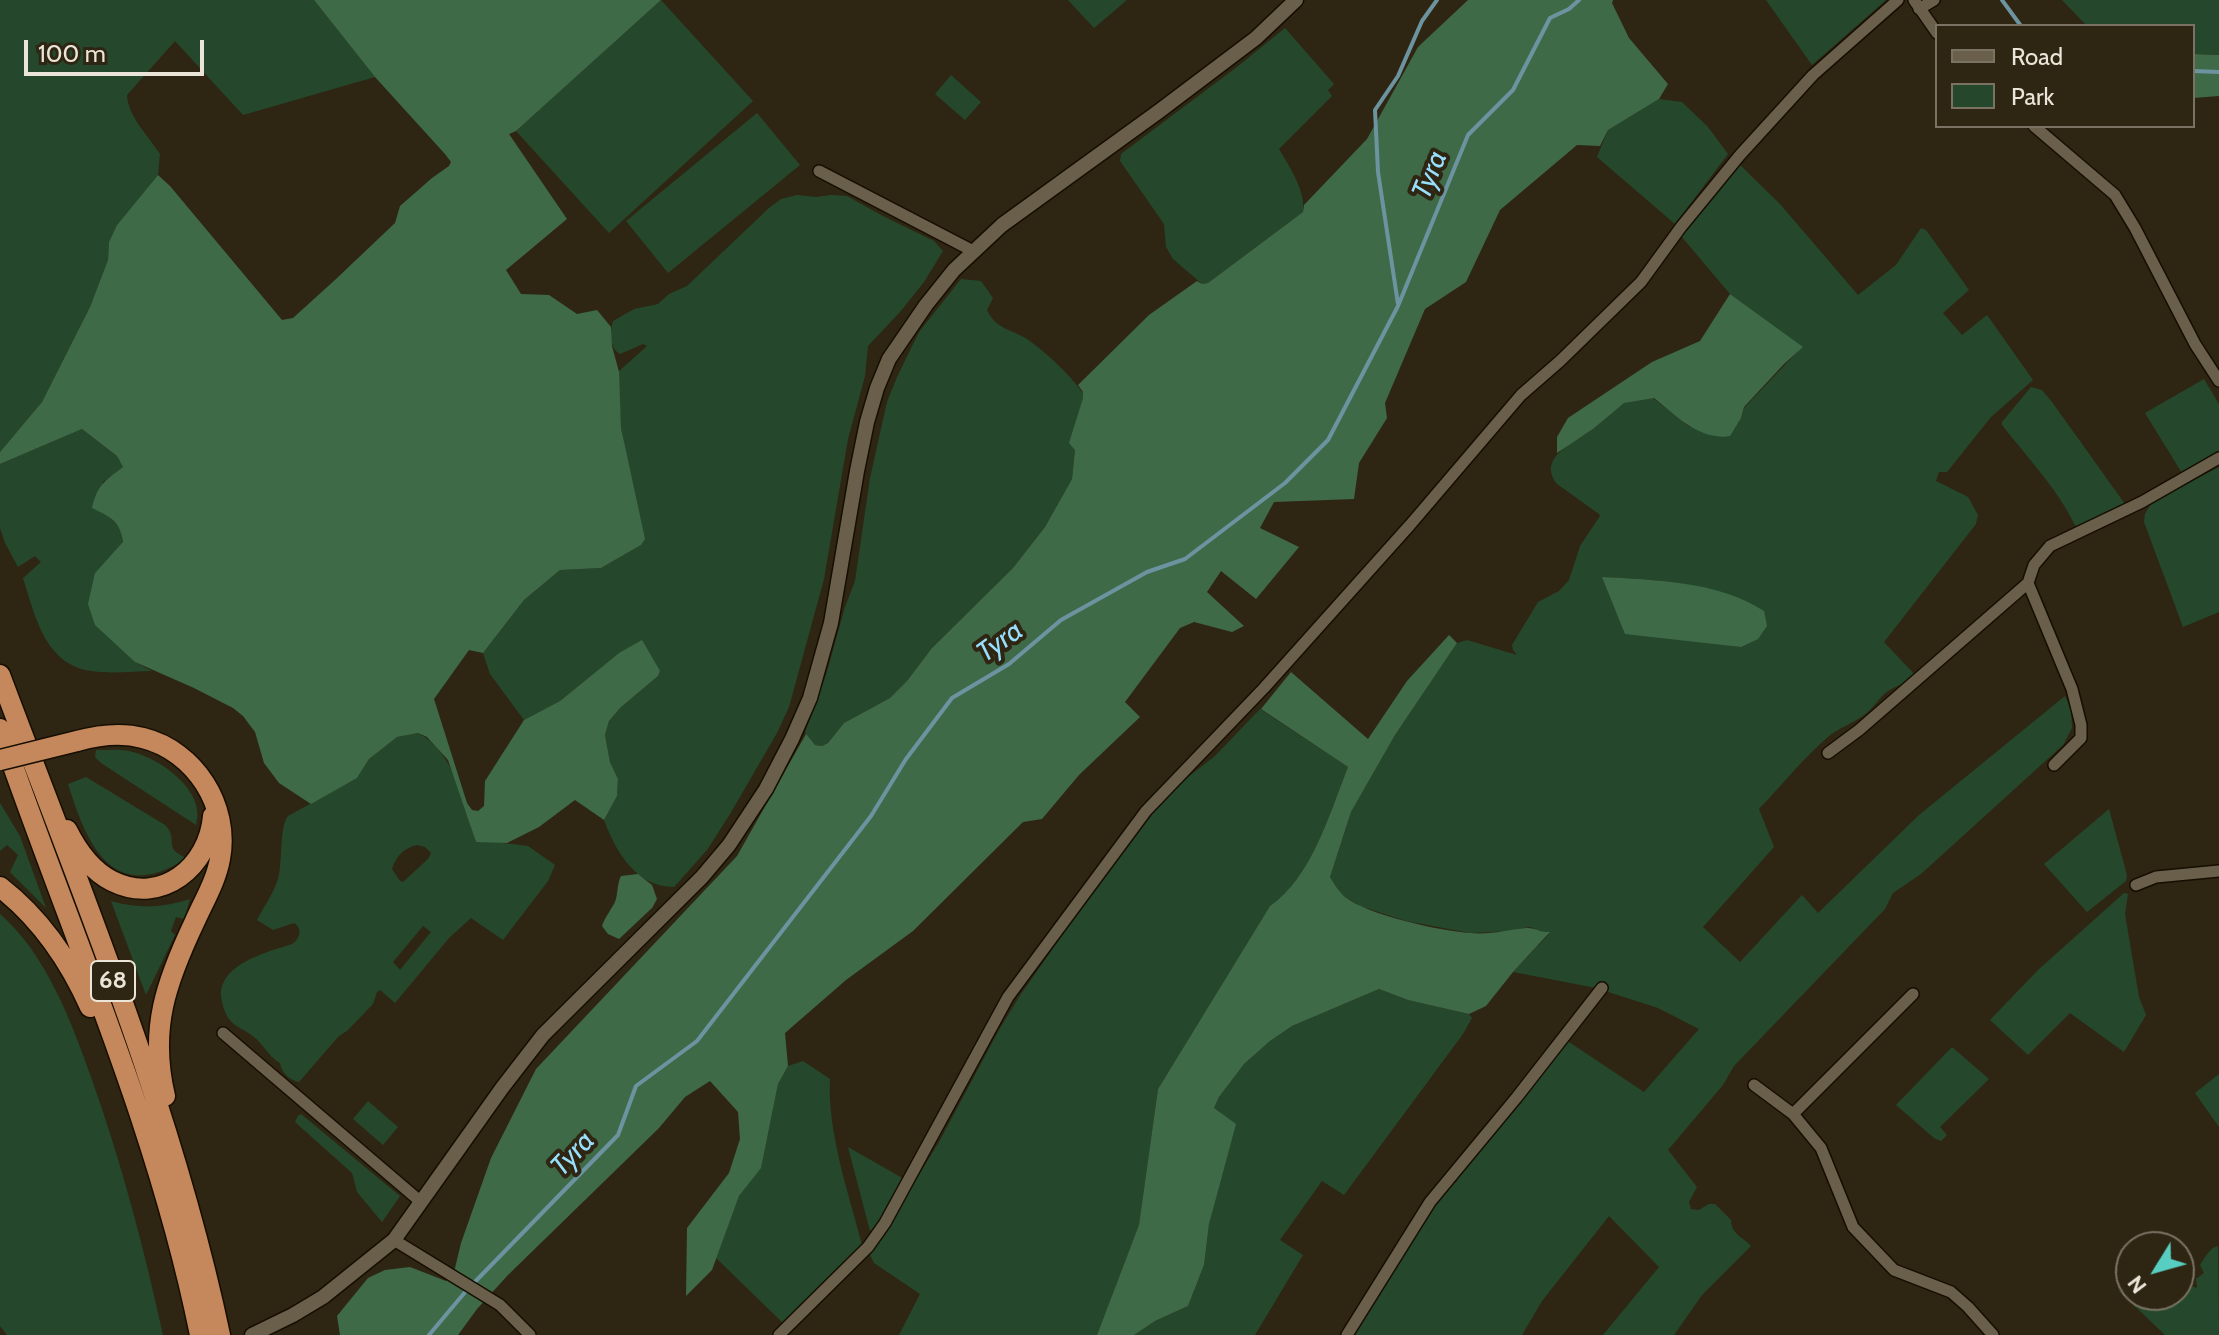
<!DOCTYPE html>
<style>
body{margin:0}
#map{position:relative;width:2219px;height:1335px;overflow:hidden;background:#2e2613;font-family:Cabin,sans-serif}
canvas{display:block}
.legend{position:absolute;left:1935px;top:24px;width:260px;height:104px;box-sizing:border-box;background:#2e2613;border:2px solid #7a7262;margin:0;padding:10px 14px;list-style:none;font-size:24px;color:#ebe5d9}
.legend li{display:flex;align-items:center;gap:16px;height:40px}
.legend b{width:40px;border:2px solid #7a7262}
.north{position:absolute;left:2115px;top:1231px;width:80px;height:80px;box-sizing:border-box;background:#2e2613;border:2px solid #7a7262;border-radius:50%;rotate:233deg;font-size:22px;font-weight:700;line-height:32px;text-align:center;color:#ebe5d9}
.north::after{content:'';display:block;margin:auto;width:28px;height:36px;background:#57cec1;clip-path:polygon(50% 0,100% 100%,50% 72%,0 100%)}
.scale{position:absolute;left:24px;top:40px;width:180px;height:36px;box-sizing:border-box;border:4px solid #ebe5d9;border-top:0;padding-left:10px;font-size:24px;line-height:28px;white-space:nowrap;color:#ebe5d9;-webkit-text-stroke:6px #2e2613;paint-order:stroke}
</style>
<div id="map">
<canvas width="2219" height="1335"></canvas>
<ul class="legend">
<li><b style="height:10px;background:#695f4b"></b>Road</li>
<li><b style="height:22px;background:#25482d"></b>Park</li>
</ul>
<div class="north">N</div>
<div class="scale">100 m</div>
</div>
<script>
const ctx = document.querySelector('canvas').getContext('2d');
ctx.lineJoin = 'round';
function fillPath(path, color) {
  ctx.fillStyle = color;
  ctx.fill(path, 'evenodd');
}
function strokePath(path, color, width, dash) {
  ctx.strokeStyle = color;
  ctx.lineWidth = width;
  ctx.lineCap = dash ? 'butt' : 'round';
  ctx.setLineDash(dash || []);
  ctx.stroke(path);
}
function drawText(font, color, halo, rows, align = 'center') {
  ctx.font = font + ' Cabin,sans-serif';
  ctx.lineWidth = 8;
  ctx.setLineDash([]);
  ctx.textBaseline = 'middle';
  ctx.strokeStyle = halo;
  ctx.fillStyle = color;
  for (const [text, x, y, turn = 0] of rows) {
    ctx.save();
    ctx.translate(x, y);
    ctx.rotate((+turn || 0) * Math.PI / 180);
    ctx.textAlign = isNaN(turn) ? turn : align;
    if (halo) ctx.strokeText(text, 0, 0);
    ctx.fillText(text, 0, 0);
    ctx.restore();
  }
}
fillPath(new Path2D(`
 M0,0H314L375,77L243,115L175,41L127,95C128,117 148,135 160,154L158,175L117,225L109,242L108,260L90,307L42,402L0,452Z
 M661,0L753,101L609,233L516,131Z
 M1068,0H1127L1094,28Z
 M1766,0H1886L1812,65Z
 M2062,0H2219V55L2193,54V26H2087Z
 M1285,28L1334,84L1328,90L1332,96L1279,149C1289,166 1306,191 1303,212L1208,283L1202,284L1173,259L1166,247L1164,224L1120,161L1121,154L1237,67Z
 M951,75L981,102L965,120L935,94Z
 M1659,99L1682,102L1708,127L1728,154L1675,224L1597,157L1608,130Z
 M757,113L800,165L668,273L626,221Z
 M1739,164L1780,204L1858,295L1896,265L1921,228L1926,230L1969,290L1943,313L1962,335L1987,315L2033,380L1991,417L1947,472H1939L1936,481L1968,497L1978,515L1976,524L1884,642L1916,676C1906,684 1897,685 1888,691C1878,698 1873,710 1861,717C1851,724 1839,728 1829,736C1804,757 1782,785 1759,809L1774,847L1703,927L1740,962L1802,895L1818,913L1919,815L2065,696L2071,709L2072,728L2063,745L1921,874L1893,893L1885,909L1734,1066L1723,1085L1668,1150L1697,1187L1689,1202L1691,1209L1699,1210L1709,1204H1715L1731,1220C1731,1234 1743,1237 1751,1246L1702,1295L1674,1335H1603L1659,1267L1609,1216L1542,1301L1522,1335H1352L1420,1228L1453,1181L1455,1183L1457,1181L1454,1178L1566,1040L1644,1092L1699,1029L1658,1008L1596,988L1513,972L1549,934L1530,927L1511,931L1470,933L1406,921L1360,906L1342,895L1330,877L1351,812L1395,735L1457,643L1467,640L1517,655L1513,650L1512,645L1538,602L1559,591L1569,580L1580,546L1600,516L1599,514L1557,484C1536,457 1576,442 1593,429C1603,421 1612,411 1622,404C1631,399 1643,399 1653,398L1690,427L1741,418L1744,408L1802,347L1730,294L1681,236ZM1603,577L1652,580L1710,589L1741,647L1680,639Z
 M797,195L816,197L831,195L847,196L881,215L934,241L943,251L924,282L900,312L868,346L865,376L848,439L824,579L789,707L777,733L730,814L707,850L674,887C636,887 616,852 604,820L617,796L618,779L610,762L605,735L609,721L620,708L658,676L660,671L619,653L560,701L524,720L490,674L483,653L524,600L560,570L601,568L641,545L621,428L618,372L647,346L643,344L620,354C609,348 610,332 613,321L634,309L658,304L669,294L687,286L769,208L781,199Z
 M961,279L981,281L993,298L987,310C996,329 1011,329 1027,339C1047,353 1068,373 1083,393V398L1070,443L1075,450L1072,479L1045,527L1013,568L932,648L907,681L890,698L844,723L828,743L822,746L815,745L809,740L805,732L826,675L845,607L855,581L870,478L887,402L897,377L919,332Z
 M2204,379L2219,404V453L2182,473L2145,413Z
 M2031,387L2042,390L2052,402L2125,504L2077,528C2073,523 2071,517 2068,512C2050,481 2024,453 2002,425V422Z
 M82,429L117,456L123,467L103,482L111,518L121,529L123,543L95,573L135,662L152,671C129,671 98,676 76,667C42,653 33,609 23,578L41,562L35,556L18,567L5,543L0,528V464Z
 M2219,467V612L2183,627L2144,522L2145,514L2152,502Z
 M1260,709L1348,767C1330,812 1312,877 1270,906L1158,1089L1139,1226L1097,1335H899L920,1294L874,1263L870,1255L939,1142L999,1030L1019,997L1093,891L1161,802L1183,781L1215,756Z
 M418,733C456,753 463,804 476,842H495L528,846L555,865L548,881L503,940L471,918L449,938L395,1003L380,990L377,992L373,1004L348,1030L338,1037L299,1082C289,1080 282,1073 280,1063C267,1055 264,1045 254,1037C246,1030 236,1028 229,1019C224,1012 222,1003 221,995C221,963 268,952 292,944C300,939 303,928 294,923L273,930L257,920C264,906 273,895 278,879C283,862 279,827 288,816L357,778L369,759L397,737ZM417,845L425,847L431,853L428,859L403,882L400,881L392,869C396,856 404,848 417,845ZM423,926L431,932L400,970L393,962Z
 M96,750C107,750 119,749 129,751C158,757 207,790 196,825L101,763L95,757Z
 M86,777L165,825C180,840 161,848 187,858C113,906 87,845 68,784Z
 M0,803L20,836L46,908L10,872L18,855L7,845L0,851Z
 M2109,809L2127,875L2126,881L2087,912L2044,864Z
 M2124,893L2128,894L2125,914L2139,997L2146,1015L2124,1052L2070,1013L2028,1055L1990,1020L2038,970Z
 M190,899L184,919L176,917L171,931L175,935L146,995L111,901C139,909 162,908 190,899Z
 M0,914C46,954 71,1021 91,1077C121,1161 144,1248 163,1335H7L0,1326Z
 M1379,989L1408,1000L1469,1014L1472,1018L1463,1034L1344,1195L1322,1181L1280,1240L1303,1255L1255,1335H1134L1155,1321L1188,1306L1204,1265L1209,1224L1214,1108L1219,1097L1244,1064L1270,1041L1292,1026Z
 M1952,1047L1989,1079L1940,1127L1947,1135L1941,1141L1934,1138L1896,1105Z
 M803,1061L830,1079C827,1132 849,1194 862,1245L785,1325L716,1258L739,1196L761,1167L778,1084L788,1066Z
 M2219,1074V1127L2195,1093Z
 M368,1101L398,1127L383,1145L353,1119Z
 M301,1114L400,1196L382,1222L357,1192L352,1173L295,1122L298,1116Z
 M848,1147L904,1179L875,1227L870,1231Z
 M2218,1246L2219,1335H2165L2119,1291L2131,1295L2162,1300L2179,1295L2180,1283L2197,1288L2196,1279L2204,1273L2200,1265C2205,1258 2209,1248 2218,1246Z`), '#25482d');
fillPath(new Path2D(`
 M314,0H661L516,131L509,134L567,219L506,270L521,294L549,295L577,314L597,310L611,327L612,346L619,372L621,428L645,539L641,545L601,568L560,570L524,600L483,653L469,650L434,699L467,803L472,810L478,811L484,806L485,781L524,720L560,701L619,653L642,640L660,671L658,676L620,708L609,721L605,735L610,762L618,779L617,796L604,820L575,800L539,827L507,843L476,842L448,760L427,737L418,733L397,737L369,759L357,778L311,804L279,783L264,763L255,732L243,716L233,708L194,688L135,662L95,625L88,604L95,573L123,542C120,520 110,517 92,508C97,486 104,481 123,467L117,456L82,429L0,464V452L42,402L90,307L108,260L109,242L117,225L158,175L170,186L282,320L293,318L336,279L395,223L400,206L432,178L449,166L451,162L445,154L375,77Z
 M1468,0H1613L1612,3L1629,38L1668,84L1659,99L1608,130L1600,146L1577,145L1500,210L1466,282L1425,309L1385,403L1387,418L1359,463L1354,499L1274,502L1260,528L1299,547L1256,599L1221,571L1207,592L1244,626L1232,632L1194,622L1180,628L1125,702L1140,717L1079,775L1042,819L1023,822L913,931L846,980L785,1033L788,1066L778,1084L761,1168L739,1196L712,1270L686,1296L687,1228L729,1173L740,1139L738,1112L710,1081L685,1097L659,1128L508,1275L477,1309L458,1335H340L337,1316L368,1278L385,1270L410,1267L446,1281L455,1268L461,1243L491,1158L536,1069L737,856L806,734L815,745L822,746L828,743L844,723L890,698L907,681L932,648L1013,568L1045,527L1072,479L1075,450L1069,443L1083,398V392L1078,385L1149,315L1197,281L1202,284L1208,283L1303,212L1304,205L1367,139L1418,47Z
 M2193,54L2219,55V96L2193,98Z
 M1730,294L1803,347L1784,364L1744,407L1741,418L1730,436C1700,441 1675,415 1654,398L1624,403L1593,429L1557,453V437L1568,418L1652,362L1700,341Z
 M1602,577C1655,580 1718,581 1764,611L1767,626L1758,639L1741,647L1625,634Z
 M1449,635L1457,643L1395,735L1351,812L1330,877C1334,883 1339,892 1345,897C1368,915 1440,931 1470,933C1489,935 1508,930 1526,928C1535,927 1541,933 1550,932L1513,972L1486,1006L1469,1014L1408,1000L1379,989L1292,1026L1270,1041L1244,1064L1219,1097L1214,1108L1236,1124L1209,1224L1204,1265L1188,1306L1155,1321L1134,1335H1097L1139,1225L1158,1089L1270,906C1312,877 1330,812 1348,767L1261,709L1291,672L1368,739L1407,681Z
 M638,874L652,885L657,899L652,908L619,939L608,934L602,926C605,917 611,910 615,902C618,894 617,884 621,876Z`), '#3f6a48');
strokePath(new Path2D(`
 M2002,0L2021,26
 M2193,71L2219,72
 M1398,304L1378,172L1375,110L1398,76L1422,21L1437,0
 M429,1335L466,1291L618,1135L636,1086L697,1041L871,816L906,759L952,698L1009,664L1061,620L1147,572L1185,559L1285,483L1328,440L1398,306L1468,135L1513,90L1550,18L1569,9L1579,0`), '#6c94a0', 4);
const minor = new Path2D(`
 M1914,0L1937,33
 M1919,9L1934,0
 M2034,126L2115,195L2135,228L2195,344L2219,381
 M819,171L973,251
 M1828,753L1859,730L2028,583
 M2054,765L2081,738V725L2072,689L2028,583L2034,565L2050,546L2142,502L2219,458
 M2136,885L2156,877L2219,871
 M223,1033L421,1202
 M1754,1085L1793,1114L1913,994
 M1793,1114L1821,1148L1853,1227L1894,1270L1951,1292L1968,1307L1993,1335
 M394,1240L500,1305L530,1335
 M779,1335L868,1247L885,1223L1008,997L1146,811L1264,688L1410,525L1521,395L1560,361L1641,282L1681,227L1740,155L1813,75L1898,0
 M1347,1335L1430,1202L1517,1097L1602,988`);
const tertiary = new Path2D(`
 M252,1335L293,1315L323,1297L394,1240L502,1088L543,1035L702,877L729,845L766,789L792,739L810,698L831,623L857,471L867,422L877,388L889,359L926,305L954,270L1002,225L1158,112L1256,38L1296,0`);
const trunk = new Path2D(`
 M0,675C81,891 172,1108 220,1335
 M0,729C69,930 158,1126 200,1335
 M77,741C99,735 121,732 143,738C195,751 230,806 220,859C216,881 204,901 195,921C166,982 149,1029 165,1096
 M67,830C77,850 92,871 112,881C162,906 209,866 213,816
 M0,887C41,919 69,960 90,1007`);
strokePath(minor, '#160e00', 14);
strokePath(tertiary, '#160e00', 17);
strokePath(trunk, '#160e00', 23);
strokePath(minor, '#695f4b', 11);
strokePath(tertiary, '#695f4b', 14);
strokePath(trunk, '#c4885c', 20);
const trunkBridge = new Path2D(`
 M0,760L77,741`);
strokePath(trunkBridge, '#160e00', 23, []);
strokePath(trunkBridge, '#c4885c', 20);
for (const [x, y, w] of [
 [113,981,44]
]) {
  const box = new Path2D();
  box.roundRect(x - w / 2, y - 20, w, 40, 6);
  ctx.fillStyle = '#2e2613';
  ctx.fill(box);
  strokePath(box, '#ebe5d9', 2);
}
drawText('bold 24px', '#ebe5d9', null, [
 ["68",113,981]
]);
drawText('italic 28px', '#98dffd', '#2e2613', [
 ["Tyra",1430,175,-68],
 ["Tyra",1000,642,-36],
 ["Tyra",573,1154,-47]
]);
</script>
